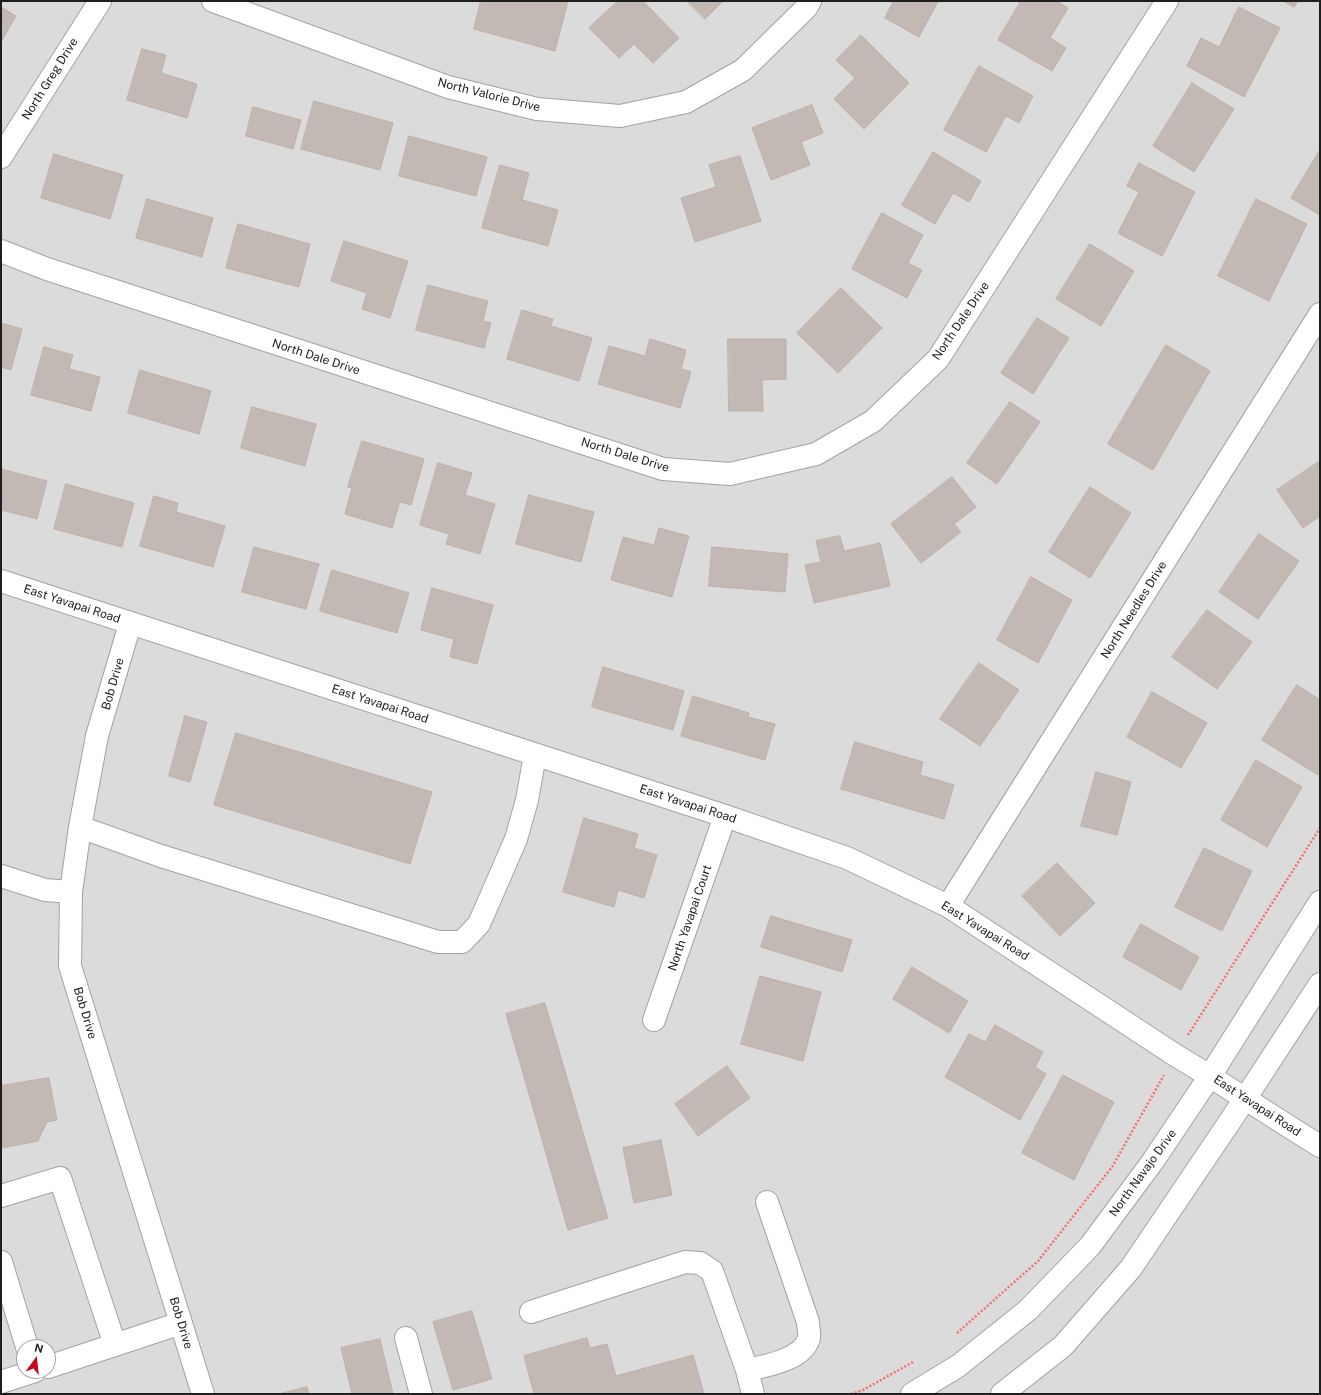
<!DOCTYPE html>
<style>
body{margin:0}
#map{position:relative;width:1321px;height:1395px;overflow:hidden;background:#eeeae4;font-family:"Public Sans",sans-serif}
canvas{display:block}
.frame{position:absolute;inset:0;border:2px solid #1e1e1e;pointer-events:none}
.north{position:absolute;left:16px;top:1339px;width:40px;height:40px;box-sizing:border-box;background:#fff;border:1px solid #a5a5a5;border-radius:50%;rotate:15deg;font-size:11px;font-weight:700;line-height:16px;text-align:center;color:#1e1e1e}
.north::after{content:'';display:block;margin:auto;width:14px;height:18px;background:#c3081b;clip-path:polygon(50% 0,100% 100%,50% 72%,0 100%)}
</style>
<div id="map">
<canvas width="1321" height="1395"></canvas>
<div class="frame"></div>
<div class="north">N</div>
</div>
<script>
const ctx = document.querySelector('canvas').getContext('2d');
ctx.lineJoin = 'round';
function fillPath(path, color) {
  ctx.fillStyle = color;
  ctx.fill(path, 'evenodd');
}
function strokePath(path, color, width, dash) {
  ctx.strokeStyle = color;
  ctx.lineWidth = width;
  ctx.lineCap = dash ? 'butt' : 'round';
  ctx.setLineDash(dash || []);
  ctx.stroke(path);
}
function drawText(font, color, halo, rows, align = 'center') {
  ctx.font = font + ' "Public Sans",sans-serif';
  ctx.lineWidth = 4;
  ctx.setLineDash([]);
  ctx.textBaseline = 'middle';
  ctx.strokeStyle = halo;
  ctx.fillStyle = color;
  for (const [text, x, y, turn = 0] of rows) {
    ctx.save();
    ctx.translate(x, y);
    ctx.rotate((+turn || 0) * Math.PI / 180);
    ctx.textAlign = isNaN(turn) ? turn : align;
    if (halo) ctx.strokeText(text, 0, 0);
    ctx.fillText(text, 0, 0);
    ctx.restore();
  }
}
fillPath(new Path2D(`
 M1,1H1320V1394H1ZM24,1347H48V1371H24Z`), '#dcdbdb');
const building = new Path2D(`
 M481,1H568L555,51L474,29Z
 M618,1H643L679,38L653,63L634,44L619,58L589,28Z
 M687,1H723L705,19Z
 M894,1H938L919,37L885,18Z
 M1021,1H1057L1068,8L1050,38L1066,48L1052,71L998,40Z
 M1284,1H1298L1294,7Z
 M1,7L16,16L1,42Z
 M1239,7L1280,28L1244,97L1187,66L1201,38L1219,47Z
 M861,35L909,83L864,129L834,99L855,78L836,60Z
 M142,49L166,55L161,73L197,84L187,118L127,100Z
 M979,66L1033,96L1019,123L1006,116L986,152L944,130Z
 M1192,83L1234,109L1194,172L1153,146Z
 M314,101L393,123L380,170L301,149Z
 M812,105L823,133L801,142L810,165L771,180L752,128Z
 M253,107L301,120L293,149L246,136Z
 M409,136L487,157L476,196L399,176Z
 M1320,150V215L1291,198Z
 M933,152L981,181L969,202L953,193L935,224L902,205Z
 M54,154L123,175L110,219L41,198Z
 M740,156L761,221L695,242L681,198L716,187L709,165Z
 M1139,163L1195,192L1162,256L1118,233L1139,192L1127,186Z
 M500,165L529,173L522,200L558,210L548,246L482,228Z
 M147,199L213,218L202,257L136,238Z
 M1256,199L1307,224L1269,301L1218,276Z
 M882,213L923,235L908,263L922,270L907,298L852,269Z
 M238,224L310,244L299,287L226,268Z
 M344,241L408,261L390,318L362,309L367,293L331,281Z
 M1090,244L1134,271L1101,326L1056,299Z
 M428,285L488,301L483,321L491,323L484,348L416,330Z
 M841,288L882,328L838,373L797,333Z
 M522,310L553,319L551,326L592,338L579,381L507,359Z
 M1037,318L1069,338L1033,394L1001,373Z
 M1,323L22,329L11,370L1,367Z
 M650,339L686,350L681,369L691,372L680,408L598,384L609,346L645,356Z
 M728,339H786V379L762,380L763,411H729Z
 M1166,345L1210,371L1153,470L1108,444Z
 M44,347L73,355L69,369L100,377L91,411L31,395Z
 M140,370L211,391L199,434L128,413Z
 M1010,402L1040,422L997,484L967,463Z
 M252,407L316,424L305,466L241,448Z
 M362,441L424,459L411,505L400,502L392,528L345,514L352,488L348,487Z
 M1320,461V516L1303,528L1277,490Z
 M438,463L472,473L465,495L495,504L480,554L446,544L449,534L420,525Z
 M1,469L47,481L37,519L1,510Z
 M952,477L976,507L954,524L961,532L921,563L891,524Z
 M66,484L134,503L122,547L54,529Z
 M1090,487L1131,513L1090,578L1049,552Z
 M529,495L594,512L581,562L516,544Z
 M154,496L178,503L176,512L225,526L213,567L140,546Z
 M659,528L689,536L672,597L611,580L623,537L654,545Z
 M1259,534L1299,561L1258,619L1219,592Z
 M840,536L844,551L880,543L890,586L814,603L805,565L821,562L816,541Z
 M254,547L319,564L306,609L242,592Z
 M712,547L788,554L785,592L709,586Z
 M332,570L409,593L397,633L320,611Z
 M1031,577L1072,600L1038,663L997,640Z
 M432,588L493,605L477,664L450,657L454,639L421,630Z
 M1207,610L1252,642L1217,689L1172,657Z
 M979,663L1019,690L980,746L940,719Z
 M603,667L684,691L673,730L592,707Z
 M1297,685L1320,700V771L1318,775L1262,740Z
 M1152,692L1207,723L1181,768L1127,737Z
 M693,696L749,713L748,717L775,724L765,760L681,736Z
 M185,716L207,722L190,782L169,776Z
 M236,733L432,792L410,864L214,805Z
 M855,742L923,762L920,775L954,785L944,819L841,789Z
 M1256,760L1302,787L1267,847L1221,820Z
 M1096,772L1131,782L1117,835L1081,826Z
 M584,818L638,834L634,848L657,855L644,898L618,890L614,907L563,892Z
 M1204,848L1252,871L1222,931L1175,907Z
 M1057,863L1095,903L1060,936L1022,896Z
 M771,916L852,940L842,972L761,947Z
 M1141,924L1199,957L1181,990L1123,957Z
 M912,967L968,1001L949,1033L893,999Z
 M760,976L821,992L803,1061L741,1044Z
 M545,1003L608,1218L568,1230L506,1014Z
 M995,1025L1043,1052L1035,1067L1046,1074L1020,1120L945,1077L969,1034L985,1042Z
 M727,1066L750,1098L698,1136L675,1104Z
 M1063,1075L1114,1102L1074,1180L1022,1153Z
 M47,1078H49L57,1120L47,1122L38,1141L1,1148V1086Z
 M661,1140L672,1195L634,1203L623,1148Z
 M472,1311L492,1379L453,1390L433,1322Z
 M587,1338L590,1348L607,1344L616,1376L693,1355L704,1394H534L524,1356Z
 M380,1339L393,1394H352L341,1348Z
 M307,1387L309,1394H279Z`);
fillPath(building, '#c3b9b4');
strokePath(building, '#bfafa7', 1);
const minor = new Path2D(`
 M213,1L448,87L537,109L620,116L686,102L743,70L806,8L810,1
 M1,157L100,1
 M1,251L47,269L663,469L730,474L816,454L873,421L938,359L1167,1
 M1,581L725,816L847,858L948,906L1175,1055C1224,1084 1271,1116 1320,1146
 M130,624L97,736L80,827L71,892L70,966L203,1394
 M80,827L161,856L438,942H462L479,924L516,839L527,800L535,755
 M1,876L45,890L71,892
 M948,906L1320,314
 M654,1020L725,816
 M1,1196L60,1178L115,1345
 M1,1262L27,1347
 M531,1312L685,1262L700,1263L712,1271L747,1370L753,1394
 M406,1338L421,1394
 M48,1367L181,1323
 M747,1370C765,1366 803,1360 809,1338C810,1334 808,1327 808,1322L767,1202
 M1,1382L35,1371
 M912,1394L958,1366L1028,1310L1090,1246L1153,1161L1210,1076L1320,902
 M1002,1394L1063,1346L1131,1268L1245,1099L1320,984`);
strokePath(minor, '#a2a2a2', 24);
strokePath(new Path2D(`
 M1188,1035L1320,828
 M957,1333L1038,1261L1112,1167L1164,1075
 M851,1394L863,1390L913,1362`), '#f47070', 2.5, [2, 2]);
strokePath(minor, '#fff', 22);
drawText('12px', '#1e1e1e', '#fff', [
 ["North Greg Drive",50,79,-58],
 ["North Valorie Drive",489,95,14],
 ["North Dale Drive",961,321,-56],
 ["North Dale Drive",316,357,18],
 ["North Dale Drive",625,455,17],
 ["East Yavapai Road",72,604,18],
 ["North Needles Drive",1134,610,-58],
 ["Bob Drive",113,684,-74],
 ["East Yavapai Road",380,704,18],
 ["East Yavapai Road",688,804,18],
 ["North Yavapai Court",690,918,-71],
 ["East Yavapai Road",985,931,32],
 ["Bob Drive",85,1013,73],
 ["East Yavapai Road",1257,1106,33],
 ["North Navajo Drive",1143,1173,-54],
 ["Bob Drive",181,1323,73]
]);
</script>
